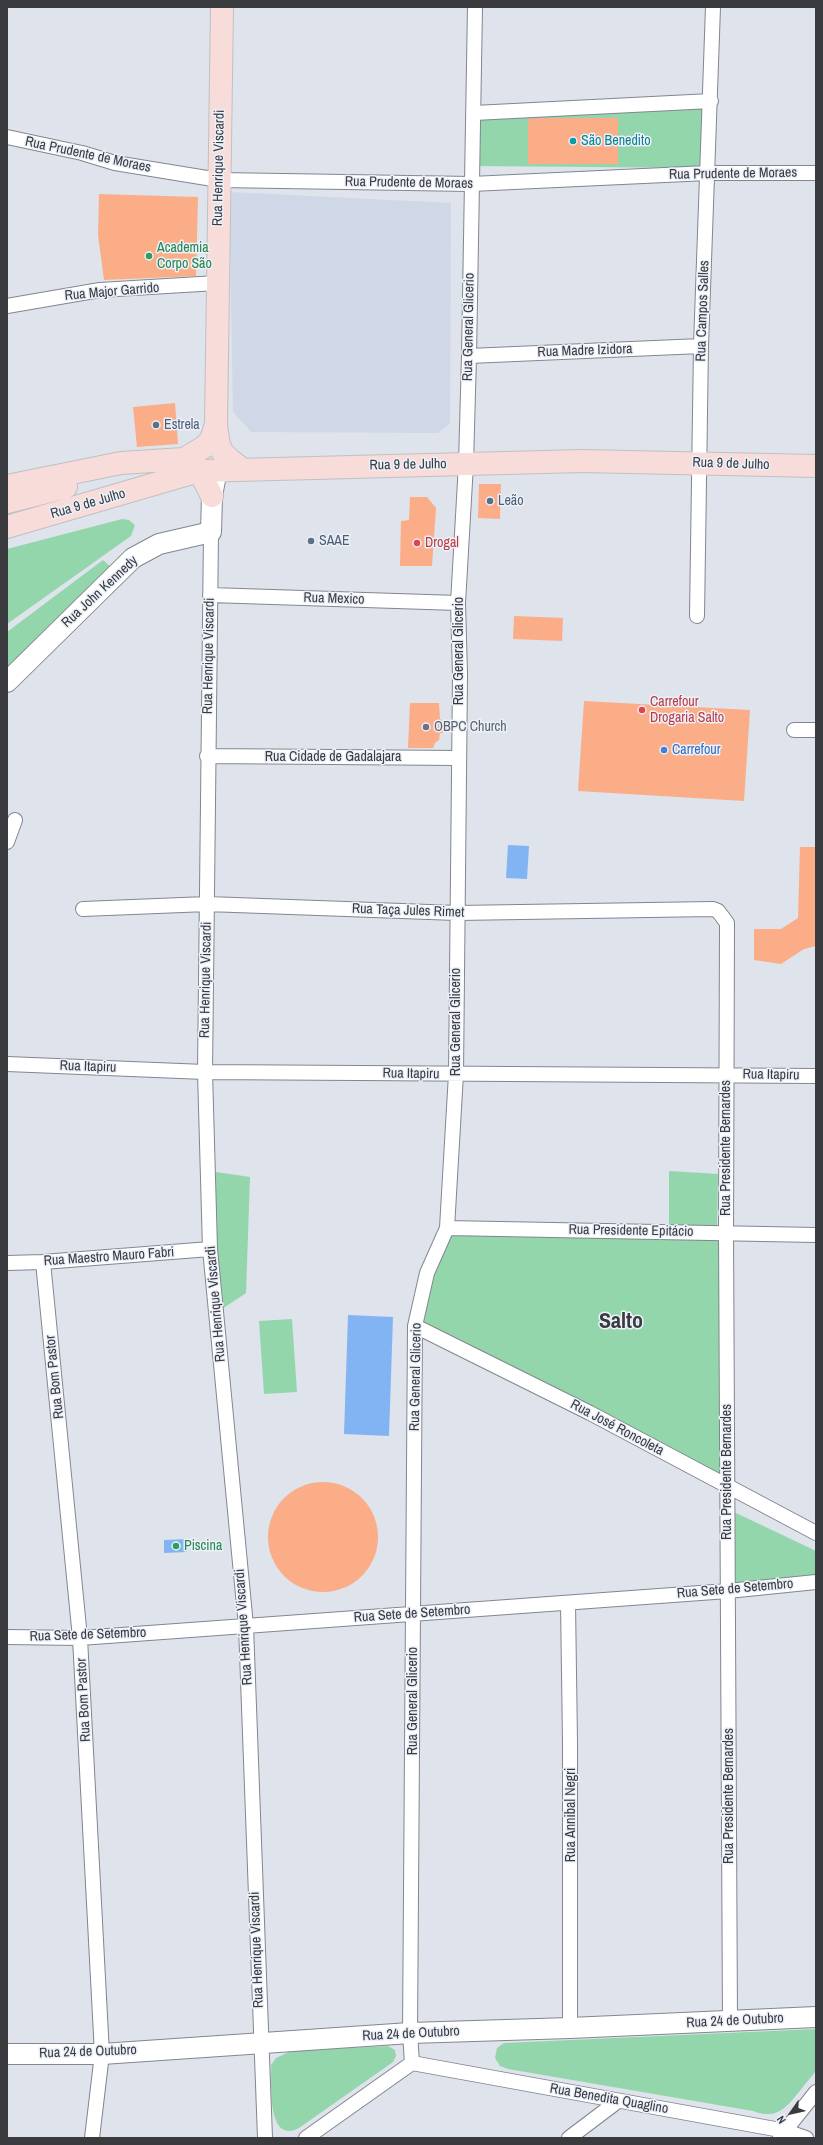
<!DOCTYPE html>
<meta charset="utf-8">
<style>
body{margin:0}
#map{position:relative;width:823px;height:2145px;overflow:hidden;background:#dee3ec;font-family:"Archivo Narrow",sans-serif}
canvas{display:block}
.frame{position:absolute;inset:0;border:8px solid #393b3f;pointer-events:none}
.north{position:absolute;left:771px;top:2093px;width:40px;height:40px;-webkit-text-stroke:3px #ebf0f9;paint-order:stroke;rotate:236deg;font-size:11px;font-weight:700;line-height:16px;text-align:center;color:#393b3f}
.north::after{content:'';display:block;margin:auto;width:14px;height:18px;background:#393b3f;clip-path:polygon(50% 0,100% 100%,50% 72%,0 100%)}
</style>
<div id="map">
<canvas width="823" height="2145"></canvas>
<div class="frame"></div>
<div class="north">N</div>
</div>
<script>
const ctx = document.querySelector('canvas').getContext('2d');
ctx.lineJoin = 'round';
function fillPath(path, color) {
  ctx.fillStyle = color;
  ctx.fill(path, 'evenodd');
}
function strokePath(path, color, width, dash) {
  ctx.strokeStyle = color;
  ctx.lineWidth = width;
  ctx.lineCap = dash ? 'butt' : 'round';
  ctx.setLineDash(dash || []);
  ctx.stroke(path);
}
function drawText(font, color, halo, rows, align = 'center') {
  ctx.font = font + ' "Archivo Narrow",sans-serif';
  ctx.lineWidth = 3;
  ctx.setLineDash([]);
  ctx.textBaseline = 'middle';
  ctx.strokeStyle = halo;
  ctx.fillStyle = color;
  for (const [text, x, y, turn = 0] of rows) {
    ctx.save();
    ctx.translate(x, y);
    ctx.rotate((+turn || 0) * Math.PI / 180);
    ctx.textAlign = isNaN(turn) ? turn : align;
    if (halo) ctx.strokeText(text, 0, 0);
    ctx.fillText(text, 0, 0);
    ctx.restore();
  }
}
fillPath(new Path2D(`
 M229,192L451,203L450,423L438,433L251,432L233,412Z`), '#d0d8e8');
fillPath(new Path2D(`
 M704,108L703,168L474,166V113Z
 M122,519L129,520L135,525L131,536L7,624V549Z
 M103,560L111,567L7,671V632Z
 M669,1171L718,1174L717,1227L669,1226Z
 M216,1172L250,1177L246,1293L222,1309L215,1238Z
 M448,1229L723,1235L726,1482L417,1322Z
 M292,1319L297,1392L264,1394L259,1321Z
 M734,1512L816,1551V1577L734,1585Z
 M816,2029C816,2040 819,2061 816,2070C814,2075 806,2082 803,2087C788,2105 779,2121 753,2111L508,2069L500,2066L495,2058L497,2048L504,2043Z
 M388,2046L395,2050L396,2056L393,2062L299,2128C266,2145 272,2082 271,2065L276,2058L291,2051Z`), '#94d6ac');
fillPath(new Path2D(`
 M508,845L529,846L527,879L506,878Z
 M348,1315L393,1317L389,1436L344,1434Z
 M189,1539L187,1552L164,1553V1540Z`), '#82b4f3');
fillPath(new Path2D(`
 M540,118H618V164H528V119Z
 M99,194L198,197L196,276L104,280L98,235Z
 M175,403L178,444L137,447L133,407Z
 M479,484H501L500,519L478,518Z
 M410,497H427L436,508L432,566H400L401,521L409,520Z
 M514,616L563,618L562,641L513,639Z
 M584,701L750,710L744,801L578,791Z
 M410,703H439L440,719L443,721V733H440L439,740L435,743L433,748H408Z
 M800,847H816V946L804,949L781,964L754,960V929H781L798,918Z
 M268 1537a55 55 0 1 1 110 0a55 55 0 1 1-110 0Z`), '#fbad87');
const street = new Path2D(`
 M474,113L711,101
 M7,137L82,153L115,163L219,180L471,184L708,173H816
 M7,306L100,290L217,283
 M469,356L701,346
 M211,532L205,1072L210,1249L246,1626L265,2138
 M210,595L458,603
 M697,616L701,346L713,7
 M794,730H816
 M207,756L458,758
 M7,842L15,820
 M83,909L207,904L457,913L713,909L718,911L727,923L726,1233L730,2022
 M7,1064L205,1072L816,1076
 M447,1228L816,1235
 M43,1262L80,1638L102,2054L92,2138
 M7,1263L43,1262L210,1249
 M415,1326L590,1413L816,1533
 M568,1603L570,1742V2028
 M7,1637L80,1638L728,1591L816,1582
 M412,2063L786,2131L806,2138
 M780,2137L816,2092
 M306,2138L412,2063L410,2033L415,1326L427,1273L447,1228L456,1074L460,675L458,603L466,464L469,356L475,7
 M569,2138L618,2101`);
const secondary = new Path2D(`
 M7,682L133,558L159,544L211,532L212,496L215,480
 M7,2054H102L410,2033L570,2028L816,2017`);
const primary = new Path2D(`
 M222,7L216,424C219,452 219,452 242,469
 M191,464L199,471L212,496
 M7,486L121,463L184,459L204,447L211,440L216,424
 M7,502L66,487
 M7,527L199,471L582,461L816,466`);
strokePath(street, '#82868f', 16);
strokePath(secondary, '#82868f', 22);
strokePath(primary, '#c0c0c2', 24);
strokePath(street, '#fff', 14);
strokePath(secondary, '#fff', 20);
strokePath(primary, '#f7dcda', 22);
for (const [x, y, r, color] of [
 [573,141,4,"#0f9aa8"],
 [149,256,4,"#2e9e5b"],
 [156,425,4,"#5c6f8a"],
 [490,501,4,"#5c6f8a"],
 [311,541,4,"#5c6f8a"],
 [417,543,4,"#e0444e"],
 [642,710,4,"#e0444e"],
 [426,727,4,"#6b7280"],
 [664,750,4,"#3f7fe0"],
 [176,1546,4,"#2e9e5b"]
]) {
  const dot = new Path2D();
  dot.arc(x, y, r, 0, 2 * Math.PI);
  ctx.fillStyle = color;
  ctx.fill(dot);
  strokePath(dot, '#ebf0f9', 1.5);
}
drawText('14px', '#0d838f', '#ebf0f9', [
 ["São Benedito",581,141]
], 'left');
drawText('14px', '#393b3f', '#ebf0f9', [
 ["Rua Prudente de Moraes",88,155,12],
 ["Rua Henrique Viscardi",219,168,-89],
 ["Rua Prudente de Moraes",733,174,-1],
 ["Rua Prudente de Moraes",409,183,1],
 ["Rua Major Garrido",112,292,-5],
 ["Rua Campos Salles",703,311,-88],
 ["Rua General Glicerio",469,327,-89],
 ["Rua Madre Izidora",585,351,-2],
 ["Rua 9 de Julho",731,464,2],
 ["Rua 9 de Julho",408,465,-1],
 ["Rua 9 de Julho",88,504,-16],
 ["Rua John Kennedy",100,592,-43],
 ["Rua Mexico",334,599,2],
 ["Rua General Glicerio",459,651,-90],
 ["Rua Henrique Viscardi",209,656,-89],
 ["Rua Cidade de Gadalajara",333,757],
 ["Rua Taça Jules Rimet",408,911,2],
 ["Rua Henrique Viscardi",206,980,-89],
 ["Rua General Glicerio",456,1022,-90],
 ["Rua Itapiru",88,1067,2],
 ["Rua Itapiru",411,1074,1],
 ["Rua Itapiru",771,1075,1],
 ["Rua Presidente Bernardes",726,1148,-90],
 ["Rua Presidente Epitácio",631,1231,1],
 ["Rua Maestro Mauro Fabri",109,1257,-4],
 ["Rua Henrique Viscardi",216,1304,-95],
 ["Rua Bom Pastor",55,1377,-96],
 ["Rua General Glicerio",416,1377,-89],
 ["Rua José Roncoleta",617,1428,28],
 ["Rua Presidente Bernardes",727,1472,-90],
 ["Rua Sete de Setembro",735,1589,-5],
 ["Rua Sete de Setembro",412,1614,-4],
 ["Rua Henrique Viscardi",244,1627,-94],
 ["Rua Sete de Setembro",88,1635,-2],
 ["Rua Bom Pastor",84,1700,-93],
 ["Rua General Glicerio",413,1701,-90],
 ["Rua Presidente Bernardes",729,1796,-90],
 ["Rua Annibal Negri",571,1815,-90],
 ["Rua Henrique Viscardi",257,1950,-92],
 ["Rua 24 de Outubro",735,2021,-3],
 ["Rua 24 de Outubro",411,2034,-3],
 ["Rua 24 de Outubro",88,2052,-2],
 ["Rua Benedita Quaglino",609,2099,10]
]);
drawText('14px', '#27864d', '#ebf0f9', [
 ["Academia",157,248],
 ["Corpo São",157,264],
 ["Piscina",184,1546]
], 'left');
drawText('14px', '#4e5e75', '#ebf0f9', [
 ["Estrela",164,425],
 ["Leão",498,501],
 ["SAAE",319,541]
], 'left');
drawText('14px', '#be3a42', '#ebf0f9', [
 ["Drogal",425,543],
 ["Carrefour",650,702],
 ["Drogaria Salto",650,718]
], 'left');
drawText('14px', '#5b616d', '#ebf0f9', [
 ["OBPC Church",434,727]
], 'left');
drawText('14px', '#366cbe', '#ebf0f9', [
 ["Carrefour",672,750]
], 'left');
drawText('bold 22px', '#393b3f', '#ebf0f9', [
 ["Salto",621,1322]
]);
</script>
